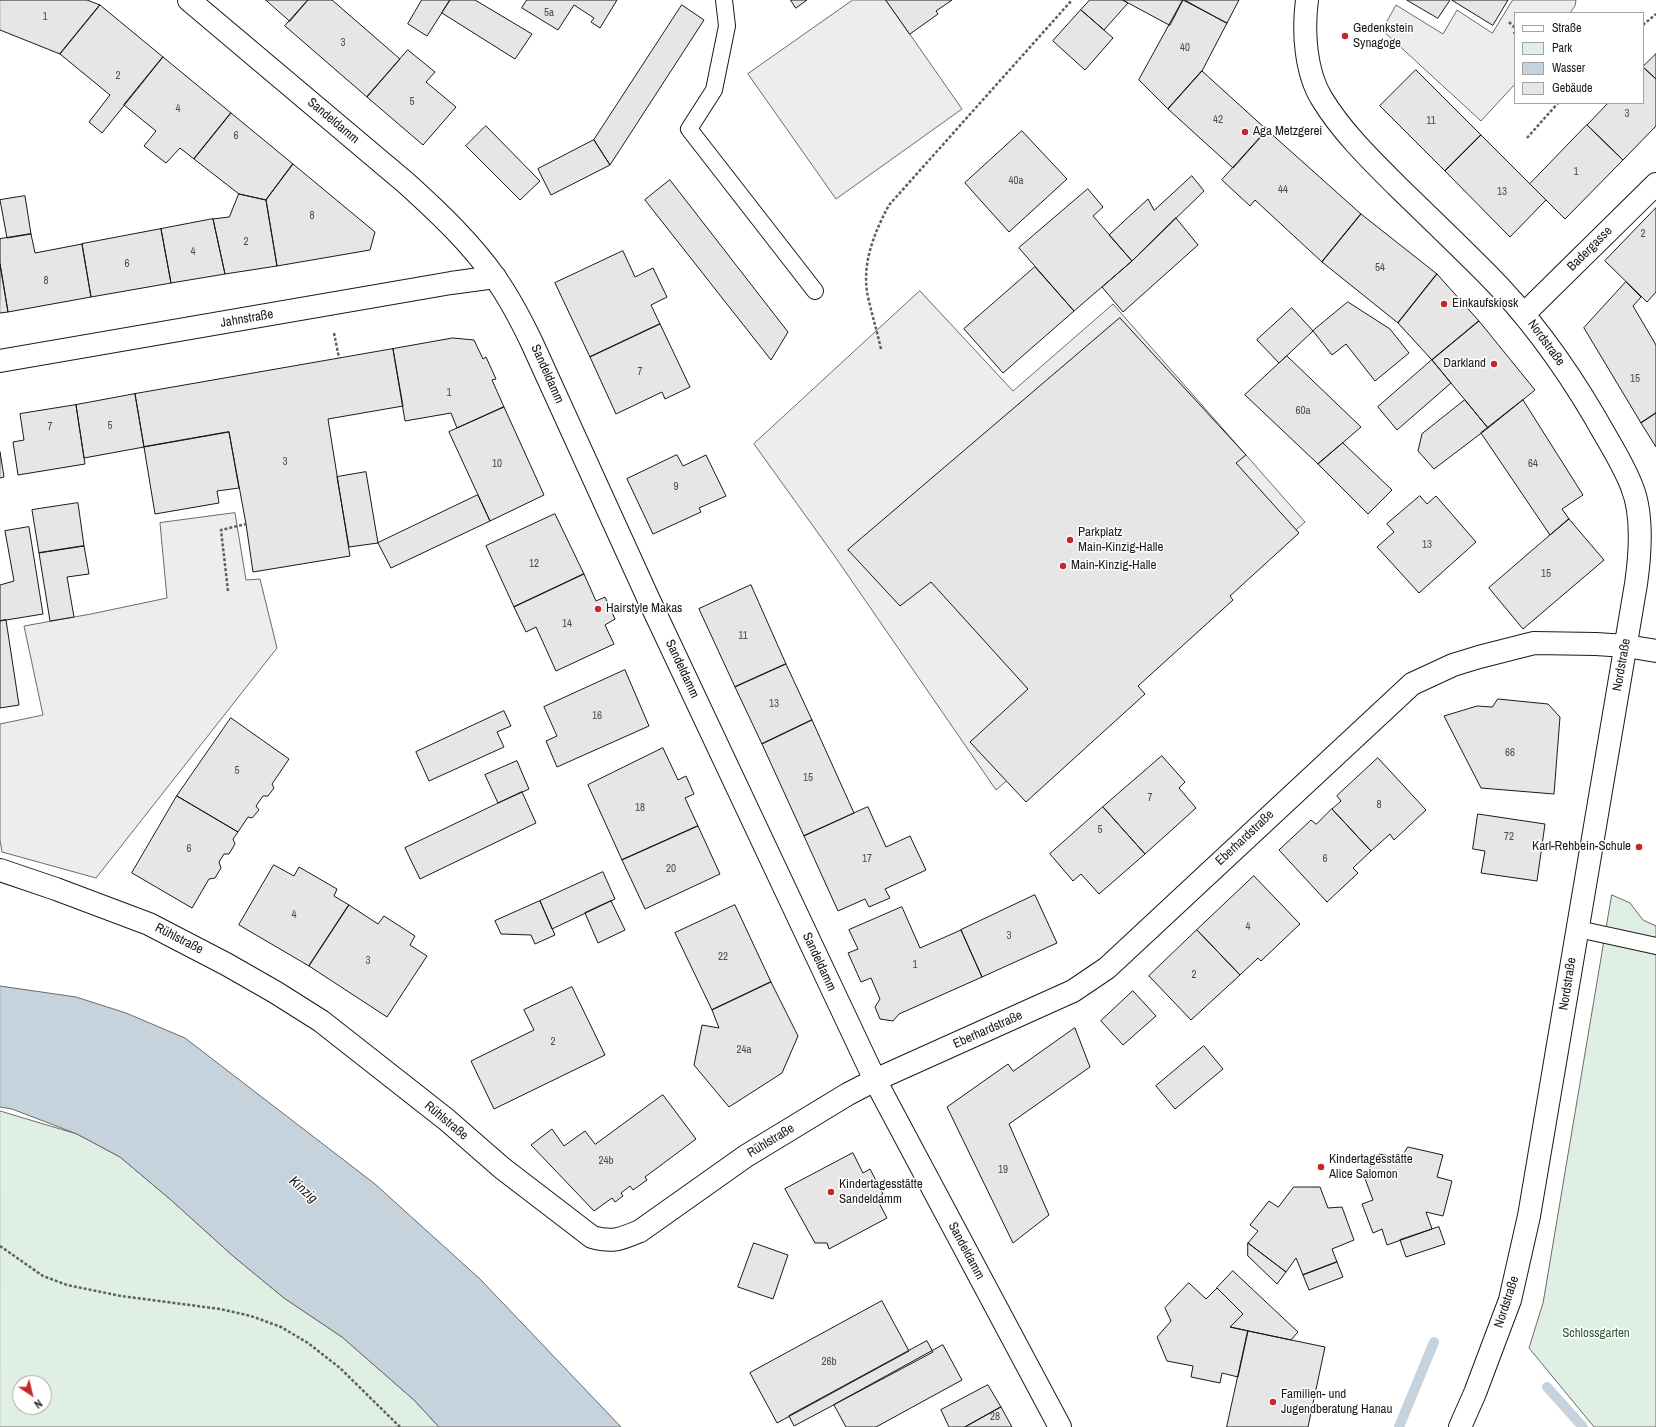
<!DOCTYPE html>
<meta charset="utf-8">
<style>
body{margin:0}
#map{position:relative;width:1656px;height:1427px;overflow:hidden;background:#fff;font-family:"Archivo Narrow",sans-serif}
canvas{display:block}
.legend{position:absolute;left:1514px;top:12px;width:130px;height:92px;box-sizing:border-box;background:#fff;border:1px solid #a3a3a3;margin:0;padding:5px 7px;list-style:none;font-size:12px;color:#1a1a1a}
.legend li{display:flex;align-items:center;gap:8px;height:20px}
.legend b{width:20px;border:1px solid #a3a3a3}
.north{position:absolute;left:12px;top:1375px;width:40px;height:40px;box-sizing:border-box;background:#fff;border:1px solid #a3a3a3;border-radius:50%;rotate:145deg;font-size:11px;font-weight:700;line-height:16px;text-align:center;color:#1a1a1a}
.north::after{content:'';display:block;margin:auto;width:14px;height:18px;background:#c62828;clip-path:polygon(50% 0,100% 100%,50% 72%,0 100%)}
</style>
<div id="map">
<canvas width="1656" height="1427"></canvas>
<ul class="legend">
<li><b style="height:5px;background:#fff"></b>Straße</li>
<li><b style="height:11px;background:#e0efe3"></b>Park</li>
<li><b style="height:11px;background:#c6d2dc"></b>Wasser</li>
<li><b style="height:11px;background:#e6e6e6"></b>Gebäude</li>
</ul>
<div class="north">N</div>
</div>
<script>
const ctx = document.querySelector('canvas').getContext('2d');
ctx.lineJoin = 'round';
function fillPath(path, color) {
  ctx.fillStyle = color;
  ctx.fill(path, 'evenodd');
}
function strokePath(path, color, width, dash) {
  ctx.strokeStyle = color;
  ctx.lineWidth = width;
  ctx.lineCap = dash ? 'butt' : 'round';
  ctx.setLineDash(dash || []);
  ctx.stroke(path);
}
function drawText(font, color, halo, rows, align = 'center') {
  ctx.font = font + ' "Archivo Narrow",sans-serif';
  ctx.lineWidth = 3;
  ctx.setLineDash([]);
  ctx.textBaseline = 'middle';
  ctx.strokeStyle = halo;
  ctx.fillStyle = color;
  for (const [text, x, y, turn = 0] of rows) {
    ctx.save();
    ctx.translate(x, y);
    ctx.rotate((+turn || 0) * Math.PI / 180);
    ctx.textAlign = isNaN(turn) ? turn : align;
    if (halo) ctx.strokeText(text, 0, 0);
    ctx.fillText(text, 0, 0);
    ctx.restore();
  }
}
const green = new Path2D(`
 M1612,895L1630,903L1643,920L1656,926V1427H1594L1529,1348L1543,1303Z
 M0,1111L77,1134L120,1157L171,1200L233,1256L284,1298L342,1337L414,1400L439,1427H0ZM20,1383H44V1407H20Z`);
fillPath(green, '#e0efe3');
strokePath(green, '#6a6a6a', 1);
const parking = new Path2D(`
 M853,0H886L962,109L836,199L748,74Z
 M1513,0H1576L1575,6L1570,13H1515V31L1513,33L1515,35V84L1481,121L1382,30L1396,5L1443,34L1457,10L1492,33Z
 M920,291L1013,391L1113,304L1305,522L996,790L836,558L754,444Z
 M235,513L246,580L260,579L277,648L96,878L2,852L0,840V724L43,715L24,626L91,614L167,598L160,523Z`);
fillPath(parking, '#ededed');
strokePath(parking, '#6a6a6a', 1);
const water = new Path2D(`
 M0,986L76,997L126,1013L185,1038L375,1184L480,1279L621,1427H439L414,1400L342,1337L284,1298L233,1256L171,1200L120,1157L77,1134L12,1109L0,1107Z`);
fillPath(water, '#c6d2dc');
strokePath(water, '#6a6a6a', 1);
strokePath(new Path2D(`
 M1547,1387L1583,1427
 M1399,1427L1434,1342`), '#c6d2dc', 10);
const building = new Path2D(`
 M0,0H87L100,5L60,54L0,30Z
 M266,0H308L290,21Z
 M308,0H332L400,59L367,97L285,26Z
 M422,0H450L427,36L408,24Z
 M450,0H475L532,34L515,59L442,13Z
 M527,0H617L600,28L591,22L594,18L574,5L558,30L522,8Z
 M791,0H807L796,8Z
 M886,0H952L936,11L938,14L910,34Z
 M1090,0H1123L1128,3L1104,30L1081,10Z
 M1123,0H1183L1170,25Z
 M1183,0L1227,23L1202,71L1168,109L1139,80Z
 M1185,0H1239L1227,23Z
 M1407,0H1450L1438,18Z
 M1452,0H1508L1493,25Z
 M100,5L163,57L102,133L89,122L110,95L60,54Z
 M682,5L704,20L610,165L594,140Z
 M1081,10L1113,38L1085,70L1053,41Z
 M408,50L435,72L426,82L456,107L423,145L367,97Z
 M1656,54V79L1643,67Z
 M163,57L231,113L194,159L180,148L166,163L144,146L156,131L124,105Z
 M1643,67L1656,79V126L1623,160L1587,125L1608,103H1643Z
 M1416,70L1481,135L1445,171L1380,106Z
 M1202,71L1267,130L1233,168L1168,109Z
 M231,113L293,164L266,200L239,194L194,159Z
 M1587,125L1623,160L1565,219L1530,184Z
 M486,126L540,181L520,200L466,146Z
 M1267,130L1361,214L1322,262L1255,200L1250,206L1222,180Z
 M1022,131L1067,179L1009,232L965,183Z
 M1481,135L1546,200L1510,237L1445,171Z
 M594,140L610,165L551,195L538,169Z
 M293,164L375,232L370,250L277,266L266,200Z
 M1192,176L1204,191L1132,261L1109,235L1148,199L1154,210Z
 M670,180L788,332L771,360L645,200Z
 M1088,189L1103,207L1093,216L1132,261L1074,311L1019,248Z
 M239,194L266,200L277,266L225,274L213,219L229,217Z
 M25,196L31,234L7,238L0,200Z
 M1656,208V292L1647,302L1605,261Z
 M1361,214L1437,274L1398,323L1322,262Z
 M1176,218L1198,245L1123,312L1102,287L1132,261Z
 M213,219L225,274L171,283L161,229Z
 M161,229L171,283L91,297L82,244Z
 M31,234L35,253L82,244L91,297L8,312L0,264V239Z
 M623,251L635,277L653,268L667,297L651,305L660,324L590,357L555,283Z
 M0,264L8,312L0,313Z
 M1035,267L1074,311L1003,373L964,329Z
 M1437,274L1479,321L1432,360L1398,323Z
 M1626,282L1641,297L1633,306L1656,345V413L1641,423L1584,328Z
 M1348,302L1390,329L1409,353L1375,381L1346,344L1332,355L1313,331Z
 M1292,308L1313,331L1279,363L1257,340Z
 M1120,318L1246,455L1236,463L1299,533L1230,596L1233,600L1138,686L1145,694L1026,802L970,742L1028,689L931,582L900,606L848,550Z
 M1479,321L1535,390L1488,428L1432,360Z
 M660,324L690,387L665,399L662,392L616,414L590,357Z
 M453,338L474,340L483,359L486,357L496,379L492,380L504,407L457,428L451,413L405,421L393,349Z
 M393,349L403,406L328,419L350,556L253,572L246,524L229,432L144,447L135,394Z
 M1287,356L1361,427L1318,464L1245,395Z
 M1432,360L1451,383L1397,430L1378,407Z
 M135,394L144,447L84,458L76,405Z
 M1465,400L1488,428L1434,469L1418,451L1422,434Z
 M1523,400L1583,495L1562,509L1569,519L1550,535L1481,433Z
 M76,405L85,464L18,475L13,442L24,440L20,414Z
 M504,407L544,495L490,521L449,432Z
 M1656,413V447L1641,423Z
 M229,432L239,488L217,491L219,503L155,514L144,447Z
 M1343,443L1392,490L1368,514L1318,464Z
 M0,452L4,477L0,478Z
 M677,455L683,466L706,455L726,496L699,508L701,512L653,534L627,479Z
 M366,472L378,543L349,547L337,477Z
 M478,495L490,521L391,568L378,543Z
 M1420,496L1427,504L1436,496L1476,542L1419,593L1377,547L1394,532L1387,524Z
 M78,503L84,546L39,553L32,510Z
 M555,514L584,574L514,607L486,546Z
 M1569,519L1604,560L1523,629L1489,588Z
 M29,527L43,614L0,621V585L14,581L5,531Z
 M84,546L89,574L67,577L74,617L50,621L39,553Z
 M584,574L596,601L605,597L615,619L605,625L614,644L556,671L536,627L526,632L514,607Z
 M751,585L786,664L735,687L699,609Z
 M6,620L19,705L0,708V621Z
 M786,664L812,720L762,744L735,687Z
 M625,670L649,726L557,767L546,741L557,736L544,707Z
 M1498,699L1548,704L1560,717L1554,794L1481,788L1444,716L1477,706L1492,707Z
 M504,711L511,726L497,732L504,747L429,781L416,752Z
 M231,718L289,759L272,784L274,788L268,796H263L256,806L259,810L252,818L248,817L238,832L177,796Z
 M812,720L854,813L804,836L762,744Z
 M663,748L678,780L686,776L694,794L685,798L698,826L622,860L588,785Z
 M1162,756L1185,782L1179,788L1196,808L1145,854L1103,807Z
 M1378,758L1426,810L1394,840L1390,834L1371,851L1332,809L1341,801L1337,796Z
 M517,761L529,789L498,803L485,775Z
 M522,792L536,823L420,879L405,848Z
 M177,796L238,832L233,839L235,844L229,854H224L219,862L221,868L215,878L209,879L192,908L132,873Z
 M868,807L886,847L910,836L926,870L885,889L890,898L869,907L865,899L838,911L804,836Z
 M1103,807L1145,854L1099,894L1081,874L1073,881L1050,854Z
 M1332,809L1371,851L1353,868L1358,873L1327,902L1279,850L1311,820L1316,824Z
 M1478,814L1545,824L1537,881L1481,873L1485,851L1473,849Z
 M698,826L720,874L645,909L622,860Z
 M274,865L294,876L299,867L337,889L334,896L349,905L309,966L239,925Z
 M603,872L615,899L552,929L540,901Z
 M1254,876L1300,924L1261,961L1258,958L1240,975L1197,930Z
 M1035,895L1057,943L982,977L961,930Z
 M540,901L555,935L535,944L531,935L501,934L495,921Z
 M611,901L625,930L598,943L585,913Z
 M349,905L378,924L384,916L415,936L410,945L427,956L387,1017L309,966Z
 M735,905L771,982L712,1010L675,933Z
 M902,907L920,948L961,930L982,977L899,1014L893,1021L880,1019L875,1007L880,999L871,978L861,982L848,953L858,949L849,930Z
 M1197,930L1240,975L1191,1020L1149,976Z
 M771,982L798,1036L782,1073L729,1107L694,1065L702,1025L719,1028L712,1010Z
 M572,987L605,1055L494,1109L471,1061L534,1030L524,1010Z
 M1133,991L1156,1016L1123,1045L1101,1021Z
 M1075,1028L1090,1067L1009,1124L1049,1215L1013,1243L947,1107L1008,1064L1013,1071Z
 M1204,1046L1223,1069L1175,1109L1156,1086Z
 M663,1095L696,1139L645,1177L647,1180L633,1190L630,1186L621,1193L623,1196L615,1202L612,1198L594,1211L531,1145L552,1129L564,1146L585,1131L595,1144Z
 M1408,1147L1443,1155L1437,1177L1452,1181L1443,1216L1426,1212L1432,1229L1387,1245L1382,1229L1373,1233L1362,1204L1373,1200L1364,1176L1379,1154L1401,1158Z
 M853,1153L863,1173L870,1169L883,1194L876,1197L887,1218L829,1249L827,1243H815L785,1189Z
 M1294,1187H1320L1328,1208L1342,1207L1354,1240L1332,1249L1337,1262L1303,1275L1296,1258L1286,1272L1248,1243L1258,1231L1250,1225L1269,1201L1278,1207Z
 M1439,1227L1445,1244L1406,1257L1400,1240Z
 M754,1243L788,1255L773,1299L738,1287Z
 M1248,1243L1286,1272L1277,1284L1248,1256Z
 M1337,1262L1343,1277L1309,1290L1303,1275Z
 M1233,1271L1298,1332L1291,1340L1230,1327L1243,1314L1217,1288Z
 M1189,1283L1206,1299L1217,1288L1243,1314L1230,1327L1248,1331L1238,1377L1222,1373L1220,1383L1191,1377L1193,1366L1167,1361L1157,1337L1171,1321L1165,1308Z
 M882,1301L909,1351L777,1423L750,1373Z
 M1248,1331L1325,1347L1308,1427H1227Z
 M927,1341L933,1352L794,1426L789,1416Z
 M943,1345L962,1380L876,1427H846L834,1405Z
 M988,1385L1001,1407L965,1427H949L941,1410Z
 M1001,1407L1012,1427H965Z`);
fillPath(building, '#e6e6e6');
strokePath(building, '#1a1a1a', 1);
const lane = new Path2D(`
 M724,0L727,26L714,90L689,129L815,291
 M1578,929L1656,946`);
const street = new Path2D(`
 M1307,0C1303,30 1305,72 1322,99C1342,132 1371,160 1398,187C1427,215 1457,244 1486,273C1529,316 1565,366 1596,419C1608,441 1623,463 1632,487C1643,514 1640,556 1636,584L1529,1216L1510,1300L1475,1393L1460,1427
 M1524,314L1656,184
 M0,361L451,283L495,277
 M0,870L56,889L149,924L226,964L275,992L321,1021L447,1120L502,1168L592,1237C613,1243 621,1239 640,1231L746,1156L848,1094L875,1080L1073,991L1107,968L1412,684L1453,665L1479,657L1534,643L1596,644L1626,646L1656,651`);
const secondary = new Path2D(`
 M189,0L406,183C438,212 471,243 496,279C510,299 521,320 532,343L649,600L875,1080L1060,1427`);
strokePath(lane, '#1a1a1a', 18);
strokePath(street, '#1a1a1a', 24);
strokePath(secondary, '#1a1a1a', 24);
strokePath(new Path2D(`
 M1509,22L1515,28
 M1643,25L1656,14
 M1527,138L1558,103
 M334,333L339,358
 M881,349C877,331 872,315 868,297C861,265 874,233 889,205L1072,0
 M228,591L221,530L246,524
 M0,1246L43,1276L67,1285L121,1296L220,1309L251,1316L281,1327L308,1343L340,1368L400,1427`), '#5f5f5f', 2.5, [3, 2]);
strokePath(lane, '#fff', 16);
strokePath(street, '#fff', 22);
strokePath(secondary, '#fff', 22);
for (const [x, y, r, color] of [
 [1345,36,4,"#c62828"],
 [1245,132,4,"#c62828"],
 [1444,304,4,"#c62828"],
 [1494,364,4,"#c62828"],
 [1070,540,4,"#c62828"],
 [1063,566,4,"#c62828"],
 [598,609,4,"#c62828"],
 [1639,847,4,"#c62828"],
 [1321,1167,4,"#c62828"],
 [831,1192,4,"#c62828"],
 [1273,1402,4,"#c62828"]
]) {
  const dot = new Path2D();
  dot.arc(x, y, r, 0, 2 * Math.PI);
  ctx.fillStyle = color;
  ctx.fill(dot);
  strokePath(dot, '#fff', 1.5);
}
drawText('11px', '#4d4d4d', null, [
 ["5a",549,13],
 ["1",45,17],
 ["3",343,43],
 ["40",1185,48],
 ["2",118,76],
 ["5",412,102],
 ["4",178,109],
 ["3",1627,114],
 ["42",1218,120],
 ["11",1431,121],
 ["6",236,136],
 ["1",1576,172],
 ["40a",1016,181],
 ["44",1283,190],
 ["13",1502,192],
 ["8",312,216],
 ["2",1643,234],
 ["2",246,242],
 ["4",193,252],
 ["6",127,264],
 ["54",1380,268],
 ["8",46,281],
 ["7",640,372],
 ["15",1635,379],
 ["1",449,393],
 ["60a",1303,411],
 ["5",110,426],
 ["7",50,427],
 ["3",285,462],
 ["10",497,464],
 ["64",1533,464],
 ["9",676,487],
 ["13",1427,545],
 ["12",534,564],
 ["15",1546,574],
 ["14",567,624],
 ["11",743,636],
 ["13",774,704],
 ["16",597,716],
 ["66",1510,753],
 ["5",237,771],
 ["15",808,778],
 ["7",1150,798],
 ["8",1379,805],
 ["18",640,808],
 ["5",1100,830],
 ["72",1509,837],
 ["6",189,849],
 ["17",867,859],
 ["6",1325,859],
 ["20",671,869],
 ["4",294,915],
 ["4",1248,927],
 ["3",1009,936],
 ["22",723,957],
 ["3",368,961],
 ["1",915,965],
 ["2",1194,975],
 ["2",553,1042],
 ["24a",744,1050],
 ["24b",606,1161],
 ["19",1003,1170],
 ["26b",829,1362],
 ["28",995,1417]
]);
drawText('13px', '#1a1a1a', '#fff', [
 ["Gedenkstein",1353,29],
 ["Synagoge",1353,44],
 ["Aga Metzgerei",1253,132],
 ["Einkaufskiosk",1452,304],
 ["Darkland",1486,364,"right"],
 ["Parkplatz",1078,533],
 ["Main-Kinzig-Halle",1078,548],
 ["Main-Kinzig-Halle",1071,566],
 ["Hairstyle Makas",606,609],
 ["Karl-Rehbein-Schule",1631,847,"right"],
 ["Kindertagesstätte",1329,1160],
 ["Alice Salomon",1329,1175],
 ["Kindertagesstätte",839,1185],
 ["Sandeldamm",839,1200],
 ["Familien- und",1281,1395],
 ["Jugendberatung Hanau",1281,1410]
], 'left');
drawText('13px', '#1a1a1a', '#fff', [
 ["Sandeldamm",333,121,40],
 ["Badergasse",1590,249,-45],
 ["Jahnstraße",247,319,-10],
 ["Nordstraße",1546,343,54],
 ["Sandeldamm",547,374,66],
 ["Nordstraße",1622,665,-80],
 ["Sandeldamm",682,669,65],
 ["Eberhardstraße",1245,838,-43],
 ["Rühlstraße",179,939,27],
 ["Sandeldamm",819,962,65],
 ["Nordstraße",1568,984,-81],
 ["Eberhardstraße",988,1030,-24],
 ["Rühlstraße",446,1121,40],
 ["Rühlstraße",771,1141,-31],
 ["Sandeldamm",966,1251,62],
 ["Nordstraße",1507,1302,-72]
]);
drawText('13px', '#2b5a34', '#fff', [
 ["Schlossgarten",1596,1334]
]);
drawText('italic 14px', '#1a1a1a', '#fff', [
 ["Kinzig",303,1190,42]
]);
</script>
